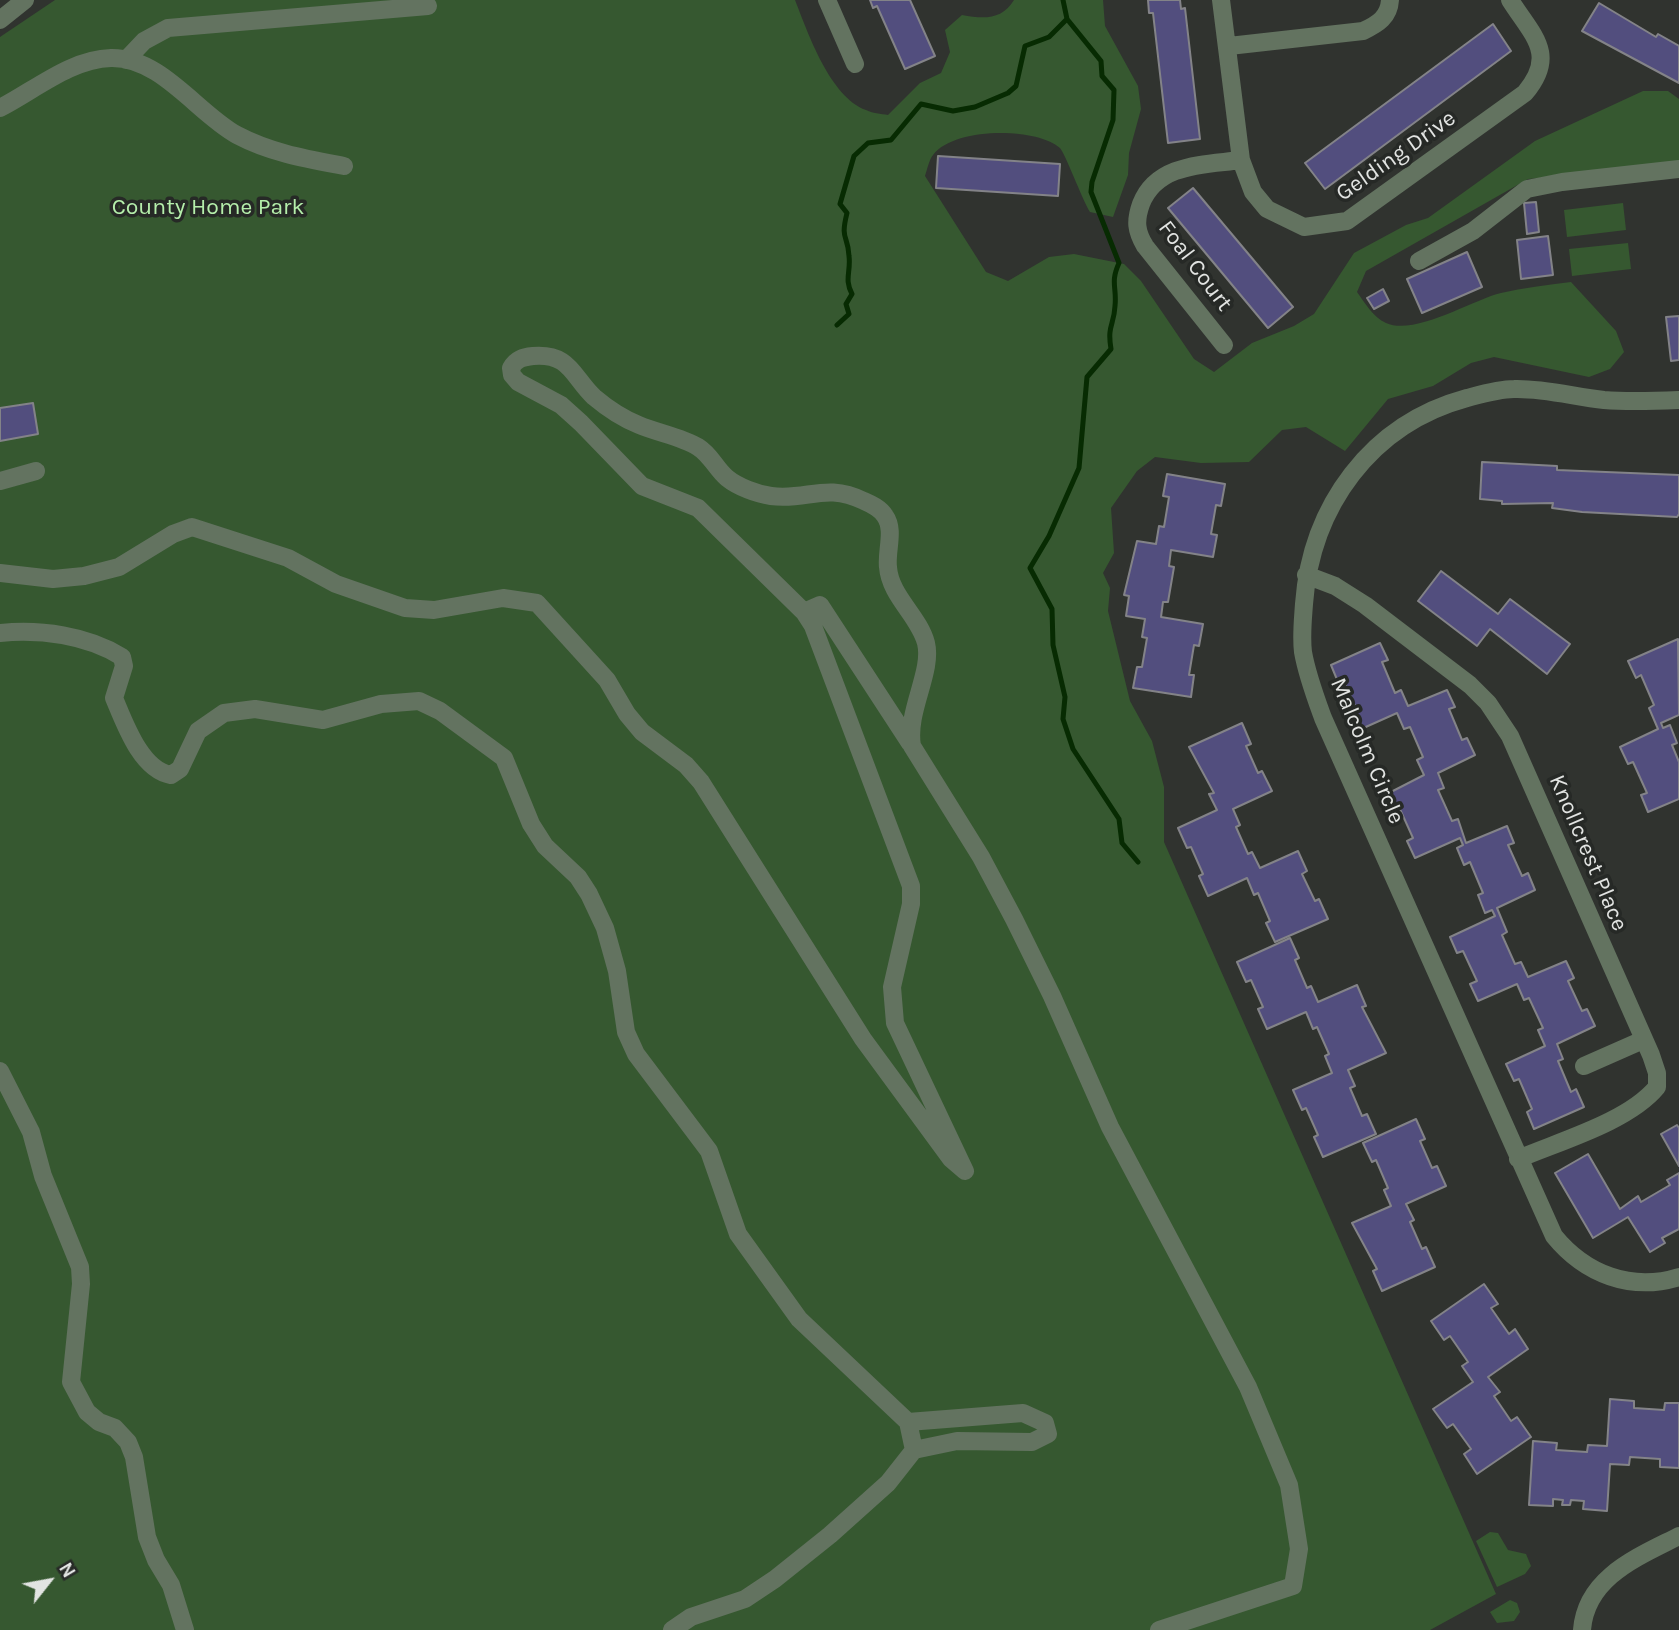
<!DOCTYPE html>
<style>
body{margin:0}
#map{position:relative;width:1679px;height:1630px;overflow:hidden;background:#30332f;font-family:Karla,sans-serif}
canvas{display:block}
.north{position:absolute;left:14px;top:1546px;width:70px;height:70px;-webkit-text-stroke:5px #262926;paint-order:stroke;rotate:59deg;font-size:19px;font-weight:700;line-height:28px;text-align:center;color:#e2e4e2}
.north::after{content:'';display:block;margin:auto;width:24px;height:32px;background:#e2e4e2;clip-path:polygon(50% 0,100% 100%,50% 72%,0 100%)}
</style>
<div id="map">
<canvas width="1679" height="1630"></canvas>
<div class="north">N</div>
</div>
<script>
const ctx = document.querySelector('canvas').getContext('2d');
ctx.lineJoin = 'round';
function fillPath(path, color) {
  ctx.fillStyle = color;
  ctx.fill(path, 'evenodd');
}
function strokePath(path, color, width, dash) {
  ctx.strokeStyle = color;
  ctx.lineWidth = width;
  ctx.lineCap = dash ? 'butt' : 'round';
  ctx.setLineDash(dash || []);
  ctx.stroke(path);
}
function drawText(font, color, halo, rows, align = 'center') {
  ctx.font = font + ' Karla,sans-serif';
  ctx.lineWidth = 7;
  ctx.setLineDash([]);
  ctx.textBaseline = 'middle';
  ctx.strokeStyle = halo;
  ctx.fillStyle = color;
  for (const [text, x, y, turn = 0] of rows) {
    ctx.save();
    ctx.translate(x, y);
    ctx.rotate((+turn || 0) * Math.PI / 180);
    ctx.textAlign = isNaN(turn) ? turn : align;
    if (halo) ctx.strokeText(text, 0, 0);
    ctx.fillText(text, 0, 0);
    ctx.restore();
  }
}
fillPath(new Path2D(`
 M55,0H795C808,33 830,97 866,110C872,113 881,114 888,115L920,83L941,73L950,52L945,30L962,15C984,19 1002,20 1014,0H1103L1105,26L1138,86L1141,109L1129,153L1128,175L1113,217L1090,212C1082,199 1065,153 1060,148C1036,127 954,127 933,155C929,160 927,170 925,176L986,272L1008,281L1049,257L1074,254L1124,264L1141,281L1194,359L1214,372L1252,343L1294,326L1314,314L1354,253L1406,225L1428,218L1535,141L1643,91H1668L1679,99V166L1528,179L1366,271L1357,292C1365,303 1373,317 1386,323C1415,336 1472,300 1501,293C1523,288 1547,285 1571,282L1616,331L1624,352L1610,369L1589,377L1494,357L1471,363L1433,386L1388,399L1345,451L1306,427L1282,430L1249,462L1201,463L1155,457L1137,471L1111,508L1114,553L1103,573L1110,588L1108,611L1130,701L1152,741L1164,787V842L1496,1594L1430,1630H0V37Z
 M1623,203L1626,230L1567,237L1564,210Z
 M1628,243L1631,269L1572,276L1569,249Z
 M1490,1532L1498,1533L1508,1550L1526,1554L1531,1566L1525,1574L1497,1587L1476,1541Z
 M1510,1600L1517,1603L1520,1612L1514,1621L1497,1623L1490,1612Z`), '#365830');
strokePath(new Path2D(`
 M1063,0L1067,19L1101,61L1102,76L1114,90L1113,120L1092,182L1091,192L1119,263C1110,283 1117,287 1115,306C1114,326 1107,325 1111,349L1087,377L1079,468L1049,536L1030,568L1052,609L1053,645L1065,697L1063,719L1073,749L1119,819L1122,843L1138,862
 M837,325L849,314L846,304L852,294C844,279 851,272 849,256C848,234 840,241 847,213L840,204L854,156L868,143L891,140L921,104L953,111L975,107L1008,93L1016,86L1025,46L1049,37L1067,19`), '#072b02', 5);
const building = new Path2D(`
 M870,0H910L935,56L905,69L877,6L873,8Z
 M1148,0H1180L1181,9L1185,8L1200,139L1168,143L1153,13H1149Z
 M1599,3L1656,37L1658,34L1679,46V83L1582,31Z
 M1493,24L1511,51L1325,189L1305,163Z
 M938,156L1060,164L1058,196L936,188Z
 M1193,188L1293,307L1268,328L1168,208Z
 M1536,202L1539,232L1527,234L1524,203Z
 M1548,236L1553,275L1521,279L1517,240Z
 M1467,252L1482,287L1422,313L1407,279Z
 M1383,289L1389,301L1374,309L1367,298Z
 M1679,316V360L1671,361L1666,317Z
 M33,403L38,434L0,441V408Z
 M1482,462L1557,466V470L1679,475V514L1677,517L1582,512L1552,508L1553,503L1502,504V501L1480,499Z
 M1167,474L1225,484L1221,506L1216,505L1211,534L1217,535L1213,557L1171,550L1169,566L1174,567L1168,602H1163L1161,617L1203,624L1199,646L1194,645L1189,675H1194L1191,697L1133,688L1137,667H1142L1147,638L1142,637L1145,619L1126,616L1129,596L1124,595L1137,541L1156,544L1159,526L1164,527L1169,497L1163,496Z
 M1441,571L1498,614L1510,599L1570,644L1547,674L1490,629L1477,646L1418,601Z
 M1678,639L1679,715L1661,723L1663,728L1670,725L1677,743L1672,745L1679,762V799L1648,812L1641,795L1647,793L1633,762L1628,764L1620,747L1658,729L1649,708L1654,705L1641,675L1636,678L1628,661Z
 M1380,643L1388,660L1382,662L1395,693L1401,690L1408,706L1447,690L1455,707L1449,709L1462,740L1467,738L1475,755L1438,773L1444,788L1438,790L1452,821L1458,819L1466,843L1507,826L1514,843L1508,845L1522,876L1528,873L1535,890L1497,908L1507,932L1502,935L1515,964L1521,962L1528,977L1566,961L1574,978L1568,981L1582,1011L1587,1009L1595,1026L1557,1044L1563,1059L1558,1061L1571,1092L1576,1089L1584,1107L1534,1129L1527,1112L1532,1109L1519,1079L1514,1081L1506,1064L1545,1046L1538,1030L1543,1028L1529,998L1524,1000L1517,984L1478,1001L1470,984L1477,981L1463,951L1457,953L1450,937L1495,916L1492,910L1485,913L1478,895L1483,893L1470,862L1464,865L1457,848L1463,845L1460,838L1415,858L1407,841L1413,838L1399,807L1394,810L1387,794L1424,775L1417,760L1423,757L1410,727L1404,729L1397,713L1359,730L1351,713L1357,710L1343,680L1338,682L1331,665Z
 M1242,723L1251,744L1246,746L1258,773L1262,771L1272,791L1233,809L1240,825L1236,827L1248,854L1252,852L1260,868L1298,851L1307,871L1302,874L1315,901L1319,899L1328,919L1275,942L1266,923L1270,921L1258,893L1254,895L1247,878L1208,896L1199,876L1203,874L1191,847L1187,848L1178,828L1217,810L1209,794L1214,793L1189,747Z
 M1290,938L1299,958L1295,960L1307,988L1311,986L1318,1002L1357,985L1366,1006L1362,1007L1386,1053L1348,1070L1355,1086L1350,1088L1362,1116L1367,1114L1376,1134L1323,1157L1314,1137L1318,1135L1306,1108L1302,1110L1293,1090L1332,1073L1325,1056L1329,1054L1317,1027L1313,1029L1306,1012L1267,1029L1258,1009L1263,1007L1251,980L1246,982L1237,962Z
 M1416,1119L1425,1139L1420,1141L1432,1168L1437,1166L1446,1186L1406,1204L1414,1220L1410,1222L1422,1249L1426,1247L1435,1267L1382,1291L1373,1271L1377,1269L1352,1223L1391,1206L1384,1190L1388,1188L1376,1160L1372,1162L1363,1143Z
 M1677,1125L1679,1128V1166L1661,1134Z
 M1588,1154L1620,1209L1638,1196L1641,1202L1670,1185L1667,1180L1679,1173V1229L1662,1238L1665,1243L1650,1252L1628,1217L1593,1238L1555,1173Z
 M1484,1284L1498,1304L1491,1308L1509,1334L1515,1329L1528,1349L1488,1377L1500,1392L1494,1396L1511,1421L1517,1417L1531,1437L1477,1474L1464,1454L1471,1449L1453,1424L1447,1428L1433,1409L1473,1382L1462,1366L1468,1362L1450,1336L1444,1340L1431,1321Z
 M1610,1399L1634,1401V1408L1664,1410L1665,1403H1679V1468L1660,1467V1459L1630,1457L1629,1465L1610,1464L1607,1511L1583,1509L1584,1501L1571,1500L1570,1505H1562L1563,1500L1553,1499V1506L1529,1505L1533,1441L1557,1443L1556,1450L1587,1452L1588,1445L1607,1446Z`);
fillPath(building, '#524e7e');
strokePath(building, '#838388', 2);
strokePath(new Path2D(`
 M827,0L855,64
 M1221,0L1241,160L1253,192L1267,209L1304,227L1347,221L1525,93C1558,54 1532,35 1510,0
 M0,20L25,0
 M1229,46L1363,31C1378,24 1389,17 1390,0
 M126,60L144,41L168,28L428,6
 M0,108C35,90 71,59 111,58C161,57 197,113 237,135C271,153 307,159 344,166
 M1419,261L1473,231L1527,189L1562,182L1679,169
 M1224,345L1145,246C1136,231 1135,221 1141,204C1157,163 1204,165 1241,160
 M1679,400C1654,401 1629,402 1604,400C1575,397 1544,388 1514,389C1499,389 1482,394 1467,398C1371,424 1311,506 1304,604C1303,619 1301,636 1303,652C1307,675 1315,696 1323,718L1554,1236C1585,1274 1631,1292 1679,1277
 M0,481L36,471
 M0,573L53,579L84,576L119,567L173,534L192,527L288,558L336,584L405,608L434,610L503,598L537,603L607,680L627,714L642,732L686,765L701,782L863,1039L951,1159L965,1171L895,1023L892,987L911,904V886L813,626L804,612L698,508L642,486L581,423L561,405L518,382L512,375L511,368C516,359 523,357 533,356C570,353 572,376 594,397C607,408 624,419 639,425C658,433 682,437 698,447C711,455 716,469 727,478C738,487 757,494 771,496C808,501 825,482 864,501C871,504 880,508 885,516C895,530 886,551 888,567C890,596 919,616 926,643C933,672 906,711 912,746L981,857L1014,919L1052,996L1110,1127L1248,1387L1289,1485L1299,1549L1293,1586L1159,1630
 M1306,575L1335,586L1365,605L1470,685L1488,703L1510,736L1651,1055L1657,1073V1087C1628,1122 1560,1141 1518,1159
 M804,612L820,605L910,743
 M0,633C40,629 87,635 122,657L124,666L114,698C125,724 141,770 171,775L180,769L198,731L224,713L255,709L323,720L381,704L419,701L440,711L504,758L531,824L545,846L578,877L589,894L605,928L617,971L626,1032L636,1054L709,1151L738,1234L799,1319L908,1422L914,1450L888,1483L830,1535L775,1579L745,1599L691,1617L672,1630
 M1584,1066L1643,1040
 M0,1071L31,1132L43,1176L80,1267L81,1284L71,1382L87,1412L99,1422L115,1428L128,1442L134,1457L147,1537L156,1560L171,1585L185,1630
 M908,1422L1023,1413L1045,1423L1048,1434L1032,1442L957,1441L914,1450
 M1582,1630C1586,1577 1638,1557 1679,1536`), '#637360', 18);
drawText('23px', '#e2e4e2', '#262926', [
 ["Gelding Drive",1396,156,-35],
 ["Foal Court",1195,266,53],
 ["Malcolm Circle",1367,751,67],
 ["Knollcrest Place",1588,853,67]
]);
drawText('23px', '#b5efab', '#262926', [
 ["County Home Park",208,207]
]);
</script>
